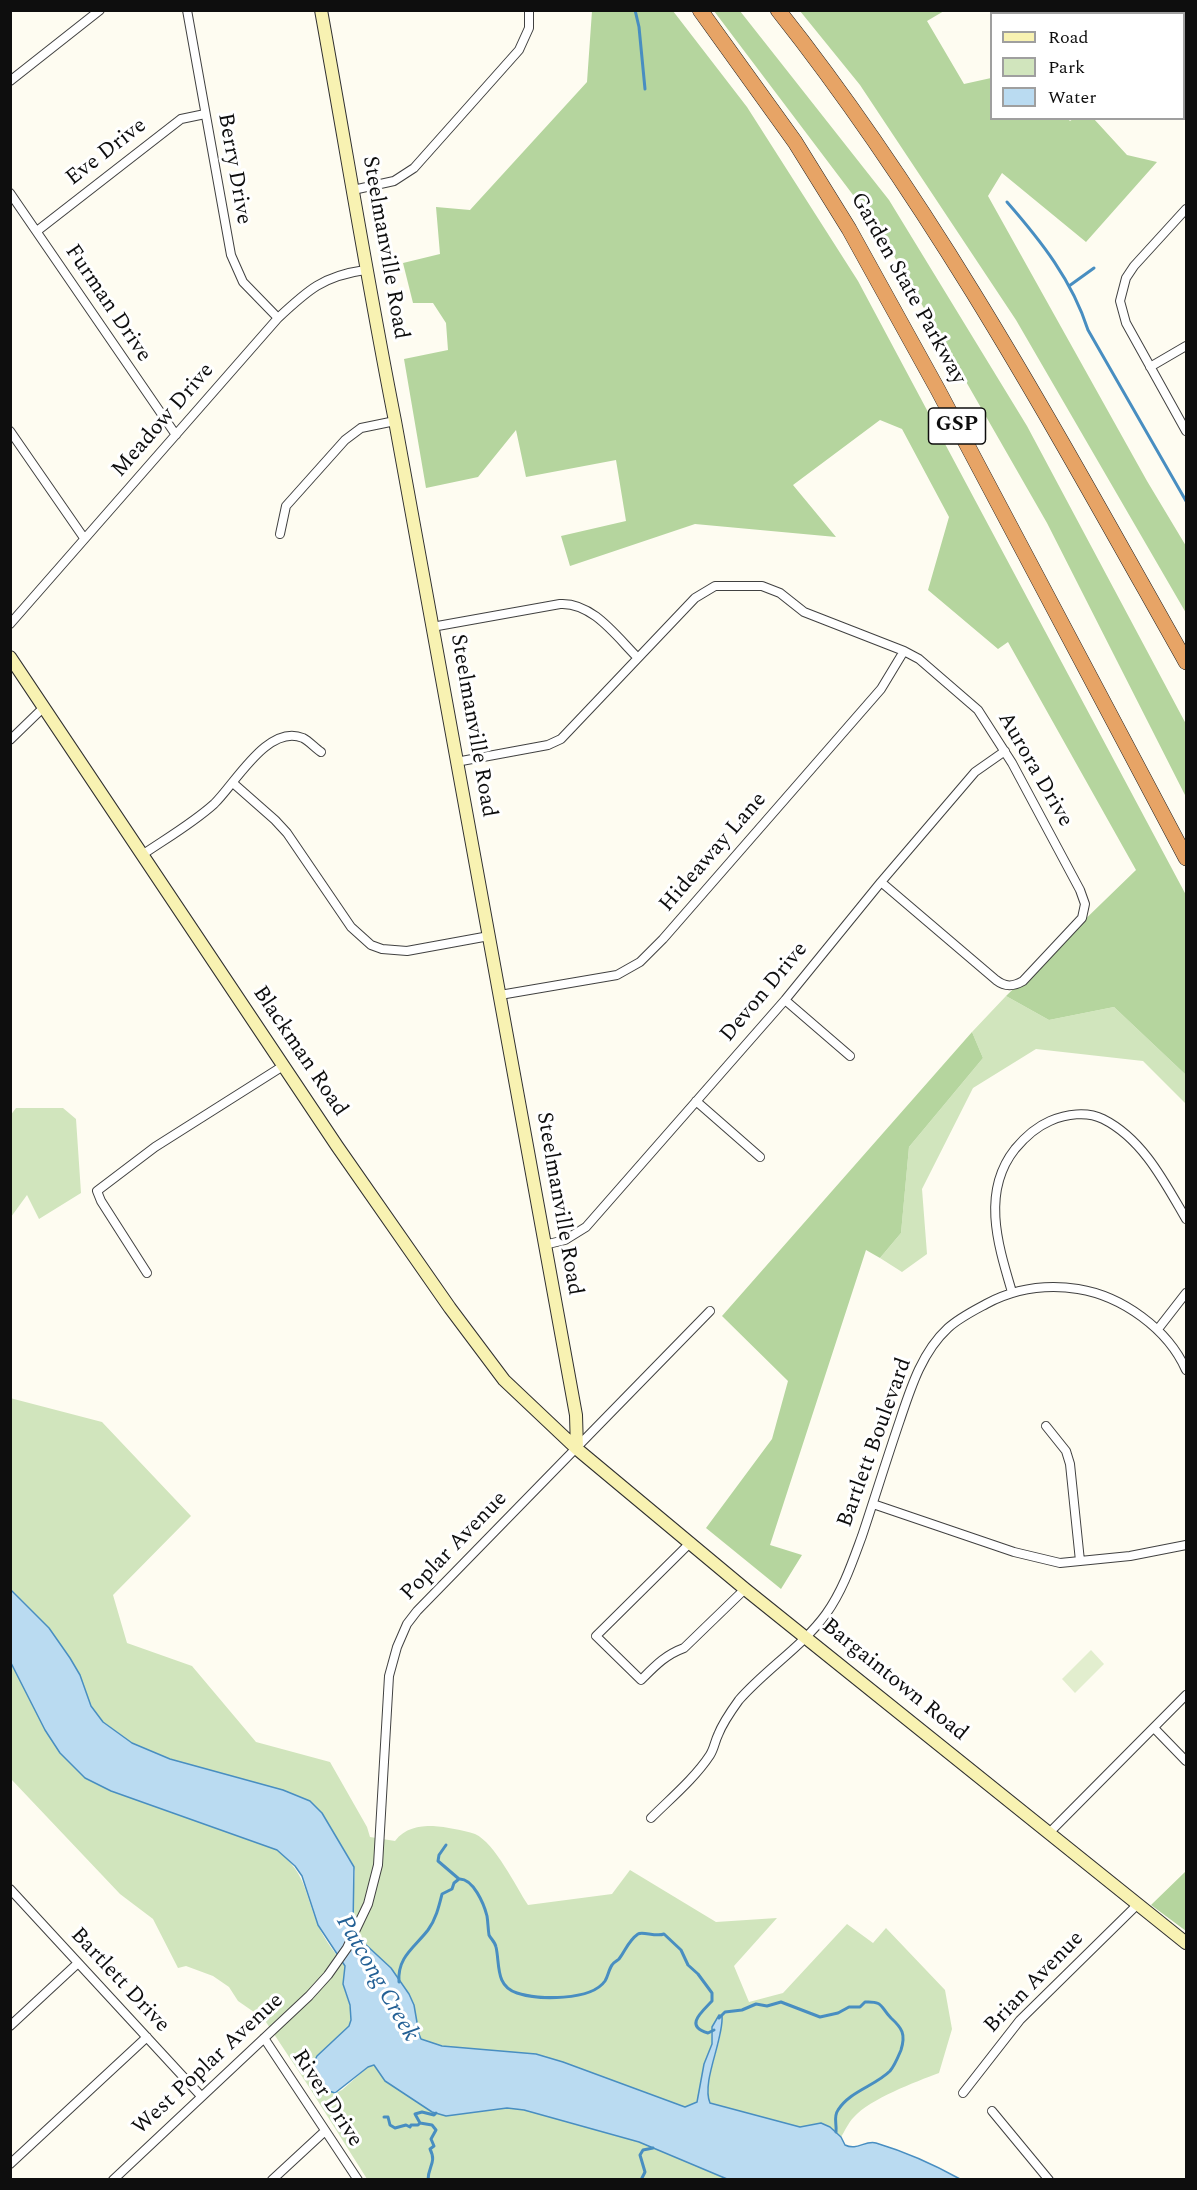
<!DOCTYPE html>
<style>
body{margin:0}
#map{position:relative;width:1197px;height:2190px;overflow:hidden;background:#fefcf1;font-family:Spectral,serif}
canvas{display:block}
.frame{position:absolute;inset:0;border:12px solid #0e0e0e;pointer-events:none}
.legend{position:absolute;left:990px;top:12px;width:195px;height:108px;box-sizing:border-box;background:#fff;border:2px solid #9f9f9f;margin:0;padding:8px 10px;list-style:none;font-size:18px;color:#0e0e0e}
.legend li{display:flex;align-items:center;gap:12px;height:30px}
.legend b{width:30px;border:2px solid #9f9f9f}
</style>
<div id="map">
<canvas width="1197" height="2190"></canvas>
<div class="frame"></div>
<ul class="legend">
<li><b style="height:8px;background:#f8f2b2"></b>Road</li>
<li><b style="height:16px;background:#d1e5bd"></b>Park</li>
<li><b style="height:16px;background:#badbf1"></b>Water</li>
</ul>
</div>
<script>
const ctx = document.querySelector('canvas').getContext('2d');
ctx.lineJoin = 'round';
function fillPath(path, color) {
  ctx.fillStyle = color;
  ctx.fill(path, 'evenodd');
}
function strokePath(path, color, width, dash) {
  ctx.strokeStyle = color;
  ctx.lineWidth = width;
  ctx.lineCap = dash ? 'butt' : 'round';
  ctx.setLineDash(dash || []);
  ctx.stroke(path);
}
function drawText(font, color, halo, rows, align = 'center') {
  ctx.font = font + ' Spectral,serif';
  ctx.lineWidth = 6;
  ctx.setLineDash([]);
  ctx.textBaseline = 'middle';
  ctx.strokeStyle = halo;
  ctx.fillStyle = color;
  for (const [text, x, y, turn = 0] of rows) {
    ctx.save();
    ctx.translate(x, y);
    ctx.rotate((+turn || 0) * Math.PI / 180);
    ctx.textAlign = isNaN(turn) ? turn : align;
    if (halo) ctx.strokeText(text, 0, 0);
    ctx.fillText(text, 0, 0);
    ctx.restore();
  }
}
fillPath(new Path2D(`
 M1006,996L1049,1020L1114,1007L1186,1075V1104L1143,1061L1036,1049L973,1088L922,1189L927,1254L902,1272L880,1258L901,1233L909,1147L983,1058L972,1032Z
 M16,1108H63L76,1119L81,1193L39,1219L27,1195L11,1217L10,1116Z
 M10,1398L102,1422L191,1516L113,1595L127,1643L192,1666L256,1742L330,1762L367,1827L370,1837L395,1841C405,1828 418,1826 433,1826C446,1827 463,1830 475,1834C495,1843 516,1887 528,1905L612,1894L630,1870L716,1922L777,1918L734,1966L749,2002L783,1993L847,1924L873,1943L886,1928L945,1990L952,2029L939,2073C915,2082 870,2099 854,2117C848,2123 845,2131 841,2137L830,2127L821,2123L800,2127L710,2103C702,2084 719,2051 721,2031L711,2029L712,2044L704,2064L698,2099L695,2104L685,2107L563,2062L536,2054L442,2046L421,2039L419,2034L414,2005L409,1994L391,1968L363,1942L353,1926L352,1918L355,1871L351,1861L322,1813L283,1790L170,1759L132,1743L103,1722L91,1706L80,1675L70,1658L49,1628L11,1589Z
 M10,1663L96,1784L277,1850C308,1875 304,1894 319,1927C325,1941 336,1954 345,1966C345,1973 343,1980 344,1987C347,2001 355,2012 349,2026L317,2056L313,2063L334,2094L342,2090L368,2067L374,2065L385,2081L446,2116L507,2108L524,2110L639,2142L727,2179H367L309,2087L264,2019L238,2001L229,1987L213,1976L186,1966L178,1968L153,1919L120,1894L11,1779Z`), '#d1e5bd');
fillPath(new Path2D(`
 M592,11H673L747,107L858,281L1186,895V1075L1114,1007L1049,1020L1006,996L1136,870L1008,642L998,649L928,590L949,517L902,429L880,420L793,485L836,537L695,524L570,566L561,536L626,521L616,460L526,477L516,430L478,477L426,488L404,359L448,350L446,323L433,303H413L403,263L440,254L436,207L470,210L587,82Z
 M714,11H740L889,200L1027,426L1186,724V797L1047,523L878,228Z
 M800,11H944L927,21L964,84L991,78L992,118H1067L1070,121L1073,119H1094L1127,155L1157,162L1086,242L1002,173L988,196L1147,481L1186,546V613L1016,320L860,85Z
 M972,1032L983,1058L909,1147L901,1233L880,1258L866,1250L770,1545L802,1555L781,1589L706,1528L772,1439L788,1381L722,1316Z
 M1186,1871V1931L1151,1905Z`), '#b5d59e');
fillPath(new Path2D(`
 M1091,1650L1104,1664L1075,1693L1062,1679Z`), '#e2eece');
const water = new Path2D(`
 M10,1589L49,1628L70,1658L80,1675L91,1706L103,1722L132,1743L170,1759L283,1790L310,1801L322,1813L354,1867L353,1926L363,1942L391,1968L409,1994L414,2005L419,2034L421,2039L442,2046L536,2054L563,2062L685,2107L697,2102L704,2064L712,2044V2027L719,2015L722,2016C724,2039 701,2082 710,2103L800,2127L821,2123L830,2127L841,2137L845,2145C857,2151 865,2140 876,2143C906,2152 933,2164 960,2179H727L639,2142L524,2110L507,2108L446,2116L432,2112L385,2081L374,2065L368,2067L335,2093L323,2089L316,2083L311,2068L317,2056L349,2026L351,2020L350,2005L343,1984L345,1966L318,1925L302,1876L295,1866L277,1850L111,1791L85,1778L60,1753L45,1730L11,1663Z`);
fillPath(water, '#badbf1');
strokePath(water, '#488ec1', 1.5);
strokePath(new Path2D(`
 M635,10L639,27L645,89
 M1007,202C1041,241 1072,280 1088,330L1186,501
 M1069,286L1094,268
 M446,1845L439,1855L438,1861L459,1879C473,1878 484,1904 487,1916C488,1922 488,1929 489,1935C491,1939 495,1942 496,1947C500,1964 495,1986 517,1993C538,2000 591,2001 605,1981C608,1976 609,1969 612,1965C614,1962 617,1961 619,1959C626,1950 628,1941 638,1934C642,1931 656,1937 664,1934L681,1950L688,1965L698,1974L712,1993V2001C703,2011 683,2026 708,2033L714,2030
 M399,1982C397,1957 415,1947 428,1930C436,1919 439,1906 442,1894L452,1889L454,1883L459,1879
 M719,2018L725,2012L742,2010L756,2004L767,2006L781,2002L820,2017L838,2013L849,2007H860L865,2002C884,2001 880,2007 891,2018C902,2028 906,2034 901,2050C898,2057 895,2065 890,2071C875,2086 850,2091 838,2110C833,2117 837,2124 836,2132
 M384,2117H388L390,2125L395,2128L406,2125L410,2127L411,2125H418L420,2123
 M428,2180C428,2166 437,2163 430,2149L434,2146L431,2139L436,2130L432,2125L420,2123L415,2114L422,2112L434,2115L436,2113
 M641,2180L645,2172L640,2155L643,2150L653,2148`), '#488ec1', 3);
const street = new Path2D(`
 M187,10L231,255L243,282L278,318
 M10,81L100,10
 M353,190L394,181L414,168L519,50L529,28V10
 M10,193L176,435
 M1186,209L1134,266L1126,278L1120,301L1126,323L1186,431
 M37,231L181,119L205,114
 M1150,367L1186,346
 M10,431L84,538
 M280,534L286,506L345,440L361,428L395,421
 M10,624L278,318C308,290 323,276 365,270
 M432,627L560,604C592,602 616,636 637,657
 M10,740L43,708
 M456,762L548,745L561,739L695,598L715,586H762L780,593L804,612L904,651L919,659L978,710L1012,763L1080,890L1085,904L1082,918L1023,981C1013,987 1005,987 996,980L881,882
 M233,783L275,820L287,833L351,927L371,945L382,949L407,951L489,936
 M142,855C167,838 193,823 214,804C235,784 268,723 303,738C309,741 315,748 321,752
 M500,995L617,975L640,962L663,939L881,689L904,651
 M785,1000L850,1056
 M696,1101L760,1157
 M544,1245L565,1240L586,1227L785,1000L881,882L975,772L1005,751
 M147,1273L101,1201L97,1191L155,1147L283,1066
 M1012,1292C998,1245 981,1192 1015,1149C1025,1137 1036,1127 1050,1121C1066,1114 1087,1111 1103,1119C1143,1139 1165,1183 1186,1219
 M1158,1329L1186,1293
 M1046,1426L1066,1451L1070,1464L1080,1561
 M873,1504L1014,1552L1060,1563L1130,1556L1186,1545
 M691,1542L596,1636L641,1680C655,1666 665,1655 684,1648L745,1589
 M1154,1728L1186,1761
 M651,1818C670,1799 695,1778 710,1755C714,1749 715,1741 718,1735C723,1722 731,1711 739,1700C766,1669 802,1647 826,1614C843,1590 852,1563 862,1536C875,1497 887,1458 900,1420C911,1387 922,1352 948,1328C959,1318 973,1311 986,1304C1016,1288 1045,1284 1078,1289C1122,1296 1168,1329 1186,1370
 M1050,1832L1186,1695
 M10,1889L201,2096
 M10,2026L78,1963
 M264,2038L358,2180
 M963,2093L1020,2020L1138,1904
 M992,2111L1049,2180
 M10,2164L147,2037
 M113,2180L309,1996L328,1975L347,1948L368,1904L378,1865L389,1676L397,1647L407,1624L417,1611L710,1311
 M272,2180L325,2131`);
const secondary = new Path2D(`
 M321,10C346,148 368,285 395,421L576,1415L577,1449
 M1166,10L1168,14
 M1184,31L1186,35
 M10,657L337,1146L450,1308L504,1380L577,1449L745,1589L1186,1943`);
const highway = new Path2D(`
 M700,10L795,142L849,229L938,390L1186,858
 M778,10C938,212 1060,439 1186,662`);
strokePath(street, '#414141', 10);
strokePath(secondary, '#303030', 14);
strokePath(highway, '#1f1f1f', 16);
strokePath(street, '#fff', 8);
strokePath(secondary, '#f8f2b2', 12);
strokePath(highway, '#e7a466', 15);
for (const [x, y, w] of [
 [957,426,57]
]) {
  const box = new Path2D();
  box.roundRect(x - w / 2, y - 18, w, 36, 4.5);
  ctx.fillStyle = '#fff';
  ctx.fill(box);
  strokePath(box, '#0e0e0e', 1.5);
}
drawText('bold 21px', '#0e0e0e', null, [
 ["GSP",957,426]
]);
drawText('22px', '#0e0e0e', '#fff', [
 ["Eve Drive",107,153,-38],
 ["Berry Drive",233,169,80],
 ["Steelmanville Road",384,248,80],
 ["Garden State Parkway",907,289,61],
 ["Furman Drive",107,304,56],
 ["Meadow Drive",164,421,-49],
 ["Steelmanville Road",472,726,80],
 ["Aurora Drive",1034,770,60],
 ["Hideaway Lane",714,853,-49],
 ["Devon Drive",765,993,-50],
 ["Blackman Road",299,1052,56],
 ["Steelmanville Road",558,1204,80],
 ["Bartlett Boulevard",876,1443,-70],
 ["Poplar Avenue",455,1547,-46],
 ["Bargaintown Road",894,1681,39],
 ["Bartlett Drive",119,1981,47],
 ["Brian Avenue",1035,1983,-46],
 ["West Poplar Avenue",209,2065,-43],
 ["River Drive",326,2099,57]
]);
drawText('italic 24px', '#236095', '#fff', [
 ["Patcong Creek",376,1979,60]
]);
</script>
